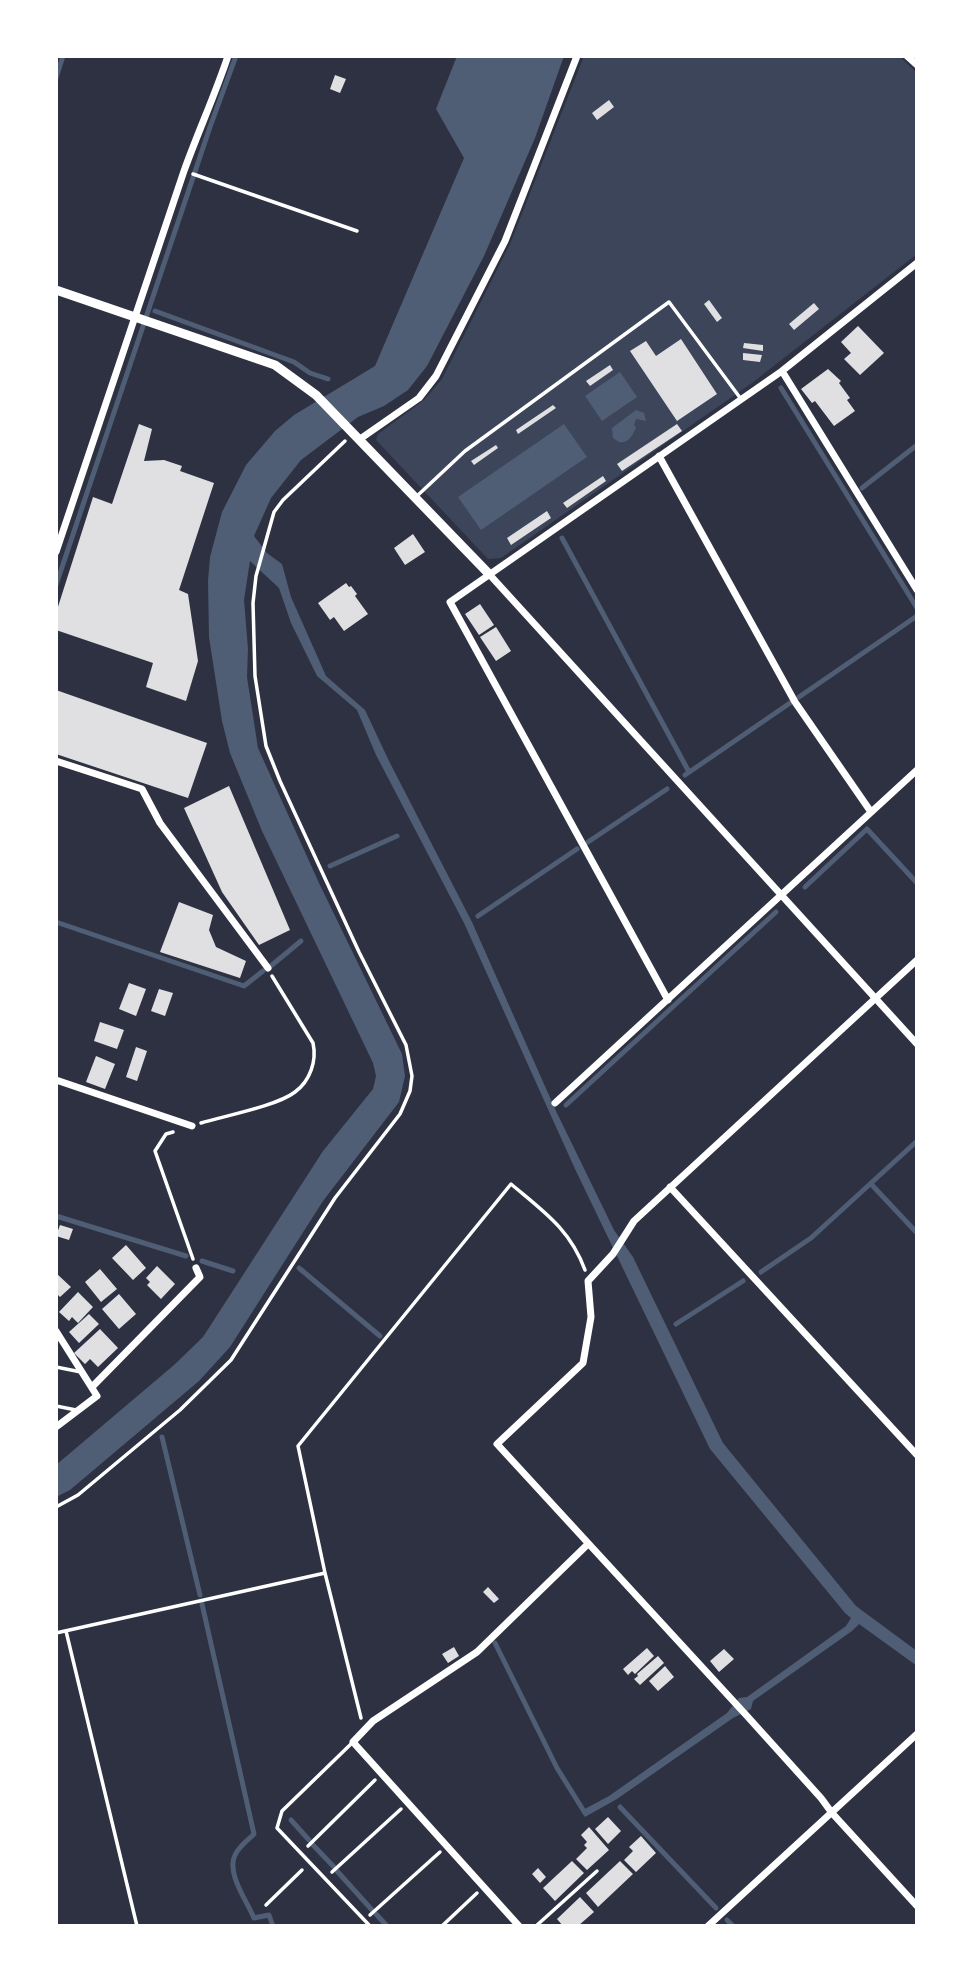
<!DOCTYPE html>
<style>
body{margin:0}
#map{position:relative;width:973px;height:1982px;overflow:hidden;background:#2d3142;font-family:"Titillium Web",sans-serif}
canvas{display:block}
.frame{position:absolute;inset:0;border:58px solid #fff;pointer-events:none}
</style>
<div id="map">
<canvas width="973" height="1982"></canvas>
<div class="frame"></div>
</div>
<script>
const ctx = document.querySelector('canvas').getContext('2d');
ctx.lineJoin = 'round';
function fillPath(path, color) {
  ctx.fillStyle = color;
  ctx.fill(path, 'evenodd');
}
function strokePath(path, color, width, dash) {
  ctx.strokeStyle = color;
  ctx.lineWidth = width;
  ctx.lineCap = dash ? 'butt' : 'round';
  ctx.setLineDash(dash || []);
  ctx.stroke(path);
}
fillPath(new Path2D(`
 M584,56H899L917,73V254L752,383L501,558L488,559L376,440L378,434L424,400L442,379L510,244Z`), '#3c4559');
fillPath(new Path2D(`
 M457,56H564L535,138L484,256L427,366L408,390L384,406L358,417L301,460L271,498L254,536L267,553L282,564L291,597L326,676L365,710L389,761L472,922L556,1111L614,1230L633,1257L723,1443L856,1606L917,1651V1666L859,1624L852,1631L753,1701L751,1709L733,1718L617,1799L585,1817L581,1811L609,1796L727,1713L739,1698L747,1697L846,1626L851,1618L845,1613L710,1449L575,1169L464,923L376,755L357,710L317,676L291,623L279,588L250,561L244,600L248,649L247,677L258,748L319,883L402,1054L405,1076L399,1102L323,1201L230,1347L199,1381L70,1490L56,1497V1465L174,1365L203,1337L323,1151L373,1089L376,1076L373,1063L262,831L230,753L222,721L209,637L208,581L210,557L222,512L246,465L275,431L294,415L375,366L464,158L436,109Z
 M620,372L637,397L602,421L585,396Z
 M636,410L644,413L646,421L636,419L634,425L636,428C632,436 628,444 619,442L613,438L612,428Z
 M564,424L587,457L481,530L458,497Z`), '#4f5d75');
strokePath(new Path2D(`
 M56,78L63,56
 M155,311L294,362L310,373L328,379
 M781,388L917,608
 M862,488L917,445
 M562,538L689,772
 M56,585L210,127L236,56
 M799,697L917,616
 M685,775L790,703
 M588,842L667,789
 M330,866L397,836
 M805,887L867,829L917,883
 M478,916L577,849
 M56,922L244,986L263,971
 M272,965L301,941
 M566,1105L776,912
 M871,1184L917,1233
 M56,1216L186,1256
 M202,1261L233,1271
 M299,1268L380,1336
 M761,1272L811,1238L917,1141
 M676,1324L743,1281
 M162,1437L200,1595
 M202,1604L254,1834C248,1840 239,1846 235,1855C226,1873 247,1901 254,1918L269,1915L273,1926
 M495,1643L557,1768L585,1813
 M620,1807L716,1908
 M291,1820L309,1840
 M312,1844L334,1867
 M337,1871L372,1910
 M376,1914L387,1926
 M727,1920L733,1926`), '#4f5d75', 5);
fillPath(new Path2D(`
 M335,75L346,79L340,93L330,89Z
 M609,100L614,107L597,120L592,113Z
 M709,300L722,318L717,322L704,304Z
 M814,303L819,309L794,330L789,324Z
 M858,326L884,353L860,375L844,359L851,353L841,342Z
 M681,339L717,394L677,421L630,351L646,341L656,356Z
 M744,343L763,345V351L743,348Z
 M743,353L762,355L760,362L743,360Z
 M610,365L613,370L590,386L586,381Z
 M828,369L841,381L839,383L850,398L847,400L855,411L834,426L815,401L812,403L801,389Z
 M553,405L556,408L518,434L516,430Z
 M139,424L152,429L144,461L164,460L182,466L180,471L214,483L179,590L188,594L198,661L186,701L146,687L153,663L56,630V613L93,497L112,504Z
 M677,424L682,431L622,471L617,464Z
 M496,445L498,448L474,465L471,461Z
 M603,476L606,481L567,508L563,503Z
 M547,511L551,518L511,545L507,538Z
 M413,534L425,552L405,565L394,548Z
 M346,583L349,587L351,586L357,594L355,596L368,614L344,631L334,617L330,620L318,603Z
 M480,604L494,625L479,635L465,614Z
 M496,627L511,651L496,661L480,637Z
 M56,690L207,743L188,798L56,754Z
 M229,786L290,930L259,945L222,892L184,808Z
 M179,902L213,915L209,930L216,947L246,961L240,978L160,952Z
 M129,983L146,989L136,1016L119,1009Z
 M159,989L173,993L165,1016L151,1011Z
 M100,1022L124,1030L117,1049L94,1041Z
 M136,1047L147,1051L137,1081L126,1077Z
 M96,1056L115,1064L105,1089L86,1082Z
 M60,1225L73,1229L69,1240L56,1236Z
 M126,1245L146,1268L133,1280L112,1258Z
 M157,1266L175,1284L161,1299L147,1285L150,1282L146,1278Z
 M100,1269L117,1289L101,1302L85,1282Z
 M56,1273L71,1287L60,1297L56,1293Z
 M78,1292L93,1307L78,1323L72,1317L69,1321L59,1312Z
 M119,1294L136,1314L119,1329L102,1309Z
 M89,1314L99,1324L79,1343L69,1332Z
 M100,1329L118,1348L98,1367L90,1359L85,1364L74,1353Z
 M488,1587L499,1599L494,1603L483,1592Z
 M454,1647L459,1656L448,1663L442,1654Z
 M647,1648L654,1656L635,1674L632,1671L628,1675L623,1669Z
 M724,1649L734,1659L719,1672L710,1661Z
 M658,1656L664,1663L640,1685L634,1679L638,1676L637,1674Z
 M665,1666L674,1677L658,1691L649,1681Z
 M608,1817L621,1831L608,1844L595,1829Z
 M589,1827L609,1850L587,1870L576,1859L587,1848L584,1845L587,1842L581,1835Z
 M641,1836L656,1853L636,1872L624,1860L633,1851L629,1847Z
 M572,1861L584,1873L555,1901L543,1888Z
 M620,1861L633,1874L598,1907L586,1893Z
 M538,1868L546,1877L540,1883L532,1874Z
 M580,1897L594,1912L578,1926H563L557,1919Z`), '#e0e0e3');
strokePath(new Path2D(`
 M193,174L357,231
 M201,1123C224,1116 277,1106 295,1092C310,1081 317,1061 313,1043L272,976
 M173,1132L166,1134L155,1151L193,1259
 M56,1507L78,1495L180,1410L231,1360L335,1198L400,1114L410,1091L412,1076L406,1045L359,952L280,781L266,746L255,676L253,603L256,576L274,512L283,500L345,441
 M325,1573L298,1446L511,1184C543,1211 570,1229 585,1270
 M66,1631L137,1926
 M56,1633L325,1573L361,1718
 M308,1846L375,1780
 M332,1872L401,1809
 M266,1905L302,1870
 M370,1915L440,1852
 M442,1926L477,1893`), '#fff', 3.5);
strokePath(new Path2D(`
 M417,496L465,451L669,302L741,399
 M56,1367L81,1372
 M56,1406L76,1410
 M352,1743L282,1811L277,1828L370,1926
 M536,1926L597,1871`), '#fff', 3.5);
strokePath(new Path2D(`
 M907,56L917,65
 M782,371L917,590
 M360,439L419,398L436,376L505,241L577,56
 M659,456L795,702L871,812
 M56,552L184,171C198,132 215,95 228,56
 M489,574L917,1044
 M56,761L142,789L160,823L268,968
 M917,960L634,1221L613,1254L588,1281L591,1317L583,1363L497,1444L747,1716L821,1798L832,1813L917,1906
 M668,1000L450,602L782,371L917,263
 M56,1080L192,1126
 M555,1103L917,770
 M670,1187L917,1455
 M56,1331L97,1396L56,1427
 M92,1387L200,1277L196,1268
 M519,1926L353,1742L373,1721L477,1652L588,1544
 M708,1926L917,1734`), '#fff', 7);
strokePath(new Path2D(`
 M56,290L275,365L316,395L489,574`), '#fff', 9);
</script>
